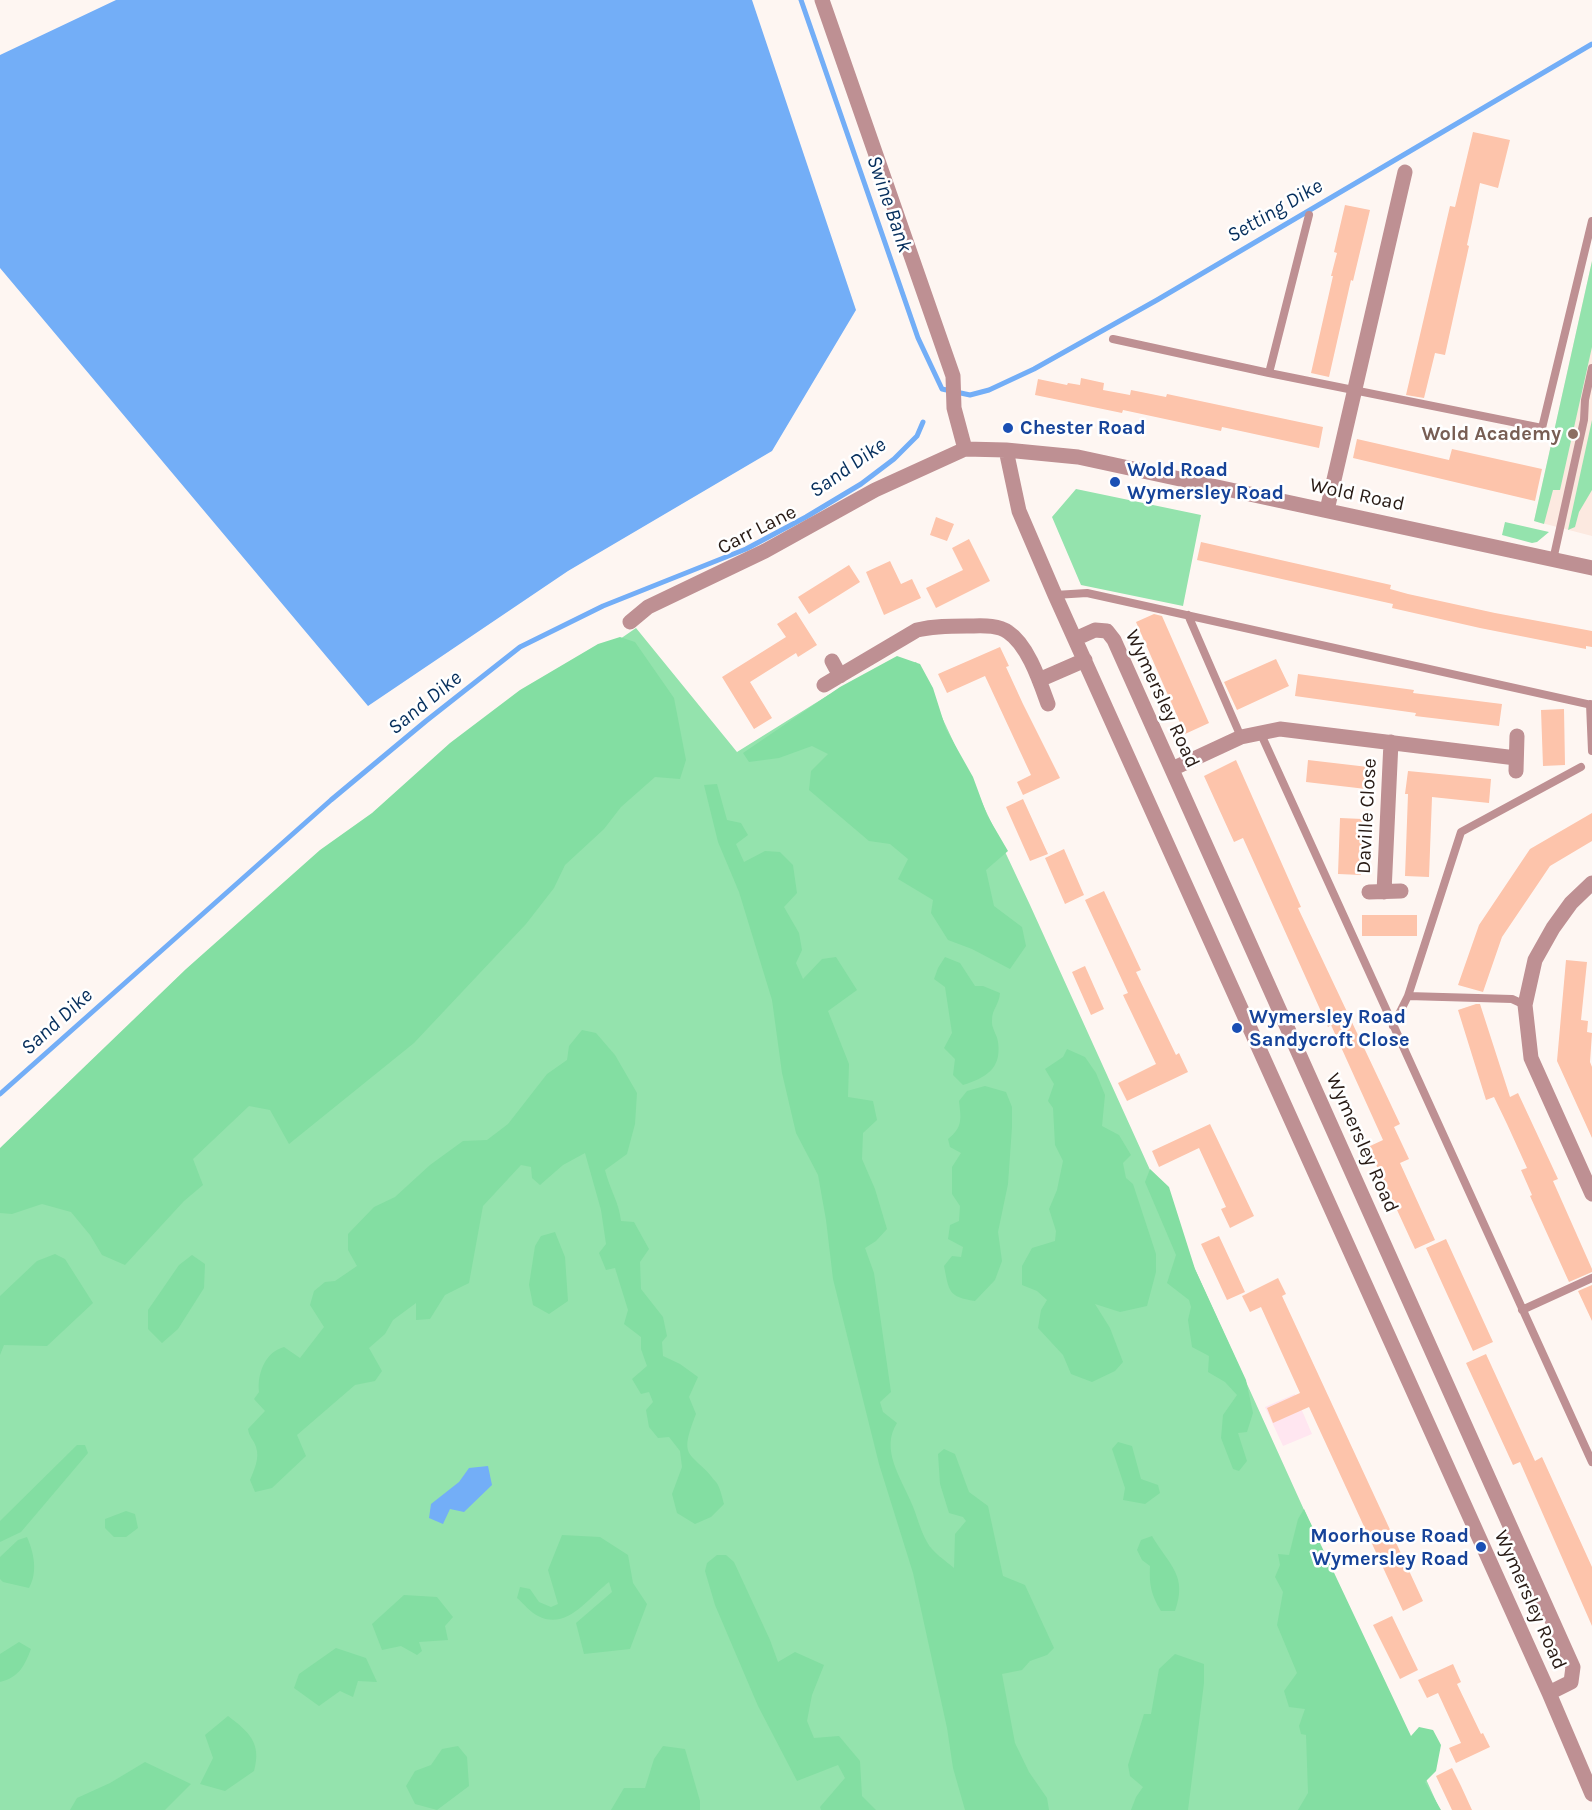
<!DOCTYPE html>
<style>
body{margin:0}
canvas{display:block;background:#fef6f2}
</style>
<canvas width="1592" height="1810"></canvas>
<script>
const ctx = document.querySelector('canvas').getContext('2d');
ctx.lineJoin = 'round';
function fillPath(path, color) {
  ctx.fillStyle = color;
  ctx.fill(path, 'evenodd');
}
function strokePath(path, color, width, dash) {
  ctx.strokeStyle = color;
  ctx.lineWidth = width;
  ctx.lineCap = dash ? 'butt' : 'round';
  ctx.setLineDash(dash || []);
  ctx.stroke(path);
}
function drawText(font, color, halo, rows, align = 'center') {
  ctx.font = font + ' Karla,sans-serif';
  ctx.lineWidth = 5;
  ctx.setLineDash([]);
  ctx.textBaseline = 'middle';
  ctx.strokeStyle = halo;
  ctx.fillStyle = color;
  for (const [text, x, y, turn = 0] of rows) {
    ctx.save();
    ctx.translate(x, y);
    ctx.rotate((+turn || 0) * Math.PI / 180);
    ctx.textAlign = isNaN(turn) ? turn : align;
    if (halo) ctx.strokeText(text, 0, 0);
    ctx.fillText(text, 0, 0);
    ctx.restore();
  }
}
fillPath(new Path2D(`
 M1592,261V536L1534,521Z`), '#fce9e0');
fillPath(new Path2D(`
 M1295,1394L1312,1434L1283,1446L1265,1407Z`), '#ffe6f0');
fillPath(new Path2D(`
 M1592,261V347L1560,490H1553L1544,524L1534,521Z
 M1592,420V490L1579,512L1575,527L1568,530Z
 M1076,489L1201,515L1183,606L1081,585L1052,517Z
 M1505,522L1549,532L1537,542L1532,543L1502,535Z
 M636,628L737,752L830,694L839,708L916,662L1030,905L1440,1810H0V1156L463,747Z`), '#94e3ad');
fillPath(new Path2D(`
 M620,637L635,642L674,698L686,760L680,779L655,777L621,807L604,829L565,865L554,888L526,924L414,1043L289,1144L270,1110L249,1106L193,1159L203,1185L184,1201L125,1265L102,1255L90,1235L71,1212L42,1204L12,1214L0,1213V1148L186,969L320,850L372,813L450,743L520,690L598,644Z
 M897,656L920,664L933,688L946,729L973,777L987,815L1008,851L986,870L994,906L1022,927L1026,946L1010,969L972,949L948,940L931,913L933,900L898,879L908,859L890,844L869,841L809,790L811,771L828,754L812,746L779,758L749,762L743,753L840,687Z
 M717,784L727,820L741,823L748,835L736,844L744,862L765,851L780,852L793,865L797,893L784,907L799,933L802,950L796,963L803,979L822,959L836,957L857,990L828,1011L849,1064L848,1097L873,1101L877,1120L863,1133L862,1159L875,1189L887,1229L876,1241L865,1248L874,1273L891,1392L880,1402L883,1412L897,1423C880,1449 901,1478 911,1502C917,1515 920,1530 927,1542C932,1552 946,1561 954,1568L955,1534L966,1521L963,1517L949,1513L940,1484L938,1454L944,1449L955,1454L969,1492L988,1506L1003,1576L1025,1585L1054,1648L1047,1655L1030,1661L1022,1670L1002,1674L1015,1743L1029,1772L1047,1798L1049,1810H965L953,1768L947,1728L913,1573L879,1464L833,1279L826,1220L818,1175L796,1133L782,1073L772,1000L739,892L718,842L704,785Z
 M945,957L960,963L975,986H983L1000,993C999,1005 992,1009 992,1020C991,1028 997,1034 998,1042C1002,1069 985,1078 963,1085L953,1075L955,1059L944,1048L952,1033L945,987L934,979L938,968Z
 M582,1030L596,1033L615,1055L637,1093L635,1124L627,1154L605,1170C610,1190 619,1202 621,1221L634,1222L649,1249L640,1262L641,1289L663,1317L667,1336L662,1342L663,1356L680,1364L698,1377L689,1397L696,1414C677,1462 692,1450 716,1482C720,1487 722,1497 724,1504L711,1517L695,1524L677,1513L672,1494L682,1467L680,1451L669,1437L658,1438L649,1427L646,1410L653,1402L649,1392L641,1394L632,1379L647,1366L641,1349V1337L624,1324L628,1310L615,1268L606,1270L599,1253L606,1244L601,1210L585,1153L563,1165L540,1185L532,1178L531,1167L521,1165L483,1206L469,1283L445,1295L430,1319L416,1320V1303L393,1320L385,1334L369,1348L382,1371L375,1381L355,1385L297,1435L306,1456L272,1488L255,1492L250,1480C254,1470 260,1458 256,1447C254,1440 249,1437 248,1429L265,1411L254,1399L259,1392C257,1374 265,1352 284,1347L300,1358L324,1327L310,1305L314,1291L325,1282L335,1281L357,1266L348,1250V1234L374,1207L395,1197L430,1165L463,1141L487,1140L508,1124L547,1074L567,1060L569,1046Z
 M1067,1049L1085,1057L1096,1073L1105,1095L1102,1126L1119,1135L1131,1155L1123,1163L1126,1178L1133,1184L1156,1254V1272L1147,1306L1120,1312L1095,1304L1110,1328L1123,1362L1115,1371L1092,1382L1071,1374L1063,1355L1038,1328L1041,1310L1047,1300L1037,1291L1022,1285V1266L1032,1248L1055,1241L1056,1231L1049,1209L1057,1190L1063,1161L1055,1145L1053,1108L1048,1101L1054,1084L1045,1069L1063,1057Z
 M985,1086L1006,1092L1012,1107V1127L1008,1184L998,1232L1002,1261L995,1280L975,1301C948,1297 949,1291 944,1266L952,1256L961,1257L963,1247L948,1239L950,1225L959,1221L960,1206L952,1194V1167L961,1153L950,1147L948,1139C963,1127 961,1119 959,1101L967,1091Z
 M1150,1169L1169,1187L1195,1269L1246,1380L1253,1413L1247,1432L1238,1433L1247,1461L1239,1471L1233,1469L1221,1438L1223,1415L1237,1395L1225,1382L1208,1372L1209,1356L1192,1347L1188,1320L1191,1307L1189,1300L1167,1283L1176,1255L1145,1182Z
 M555,1232L565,1257L568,1301L549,1314L533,1305L529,1285L535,1246L541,1236Z
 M55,1254L65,1259L93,1303L47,1346L4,1345L0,1355V1296L37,1261Z
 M192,1255L205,1264L204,1288L178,1329L162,1343L148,1329V1310L179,1265Z
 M1118,1442L1132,1446L1141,1479L1158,1485L1160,1493L1145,1504L1123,1500L1125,1488L1112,1449Z
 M77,1445H85L88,1453L21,1532L0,1542V1521Z
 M1304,1509L1411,1736L1419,1727L1433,1730L1441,1745L1436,1771L1425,1782L1441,1810H1298L1308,1793L1306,1735L1301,1734L1299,1726L1305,1709L1289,1707L1284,1691L1297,1673L1277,1625L1283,1592L1275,1577L1280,1565L1278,1554L1289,1555L1298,1519Z
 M126,1511L135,1514L138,1528L126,1537H114L105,1528V1519Z
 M562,1535L600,1537L628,1555L633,1583L647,1604L630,1649L584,1654L576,1623L612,1592L609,1582C588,1598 567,1631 538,1616C531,1613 524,1604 517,1598L520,1587L530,1589L539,1602L551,1607L558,1604L548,1570Z
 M1152,1536C1169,1565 1188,1575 1175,1611H1161C1151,1595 1149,1584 1150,1566L1142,1560L1137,1550L1141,1540Z
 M27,1537C34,1553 38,1572 29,1588L3,1582L0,1579V1557L18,1540Z
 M717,1555H726L734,1562L770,1640L778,1662L795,1652L824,1665L812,1695L807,1721L814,1738L839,1736L860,1761L862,1796L876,1810H821L820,1807L845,1778L838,1765L797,1781L758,1706L715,1605L705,1571L707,1563Z
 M404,1595L437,1597L453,1617L445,1626L448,1640L419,1642L422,1651L417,1655L401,1646L382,1650L372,1624Z
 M19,1642L31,1649C24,1667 19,1677 0,1682V1654Z
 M336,1648L366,1658L377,1682L358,1681L353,1697L340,1691L319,1706L294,1688L299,1674Z
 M1175,1654L1204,1664V1683L1188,1810H1131L1136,1797L1143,1787L1130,1776L1128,1765L1144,1714H1151L1159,1669Z
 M228,1716C249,1732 262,1743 254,1771L225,1791L200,1784L213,1758L205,1735Z
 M458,1746L467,1757L469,1786L437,1810L415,1804L406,1786L415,1771L431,1765L442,1749Z
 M663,1746L685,1749L700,1801V1810H611L624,1788H645L654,1759Z
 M145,1762L191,1784L165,1810H70L77,1798L110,1783Z`), '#83dea2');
fillPath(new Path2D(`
 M116,0H752L856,310L772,451L568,571L368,706L0,268V55Z
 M488,1466L492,1485L464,1512L450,1509L443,1524L429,1518L431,1504L459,1482L469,1468Z`), '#73aef7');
strokePath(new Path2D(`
 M801,0L918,338L942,389L970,395L989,390L1034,369L1157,300L1592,44
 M0,1094L331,800L426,721L520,647L603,606L746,549L806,517L861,484L894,459L917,436L923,422`), '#73aef7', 5);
fillPath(new Path2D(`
 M1473,132L1510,140L1498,188L1480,183L1472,222L1467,245L1469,246L1445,355L1435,353L1424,398L1406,395L1450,206L1455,207Z
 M1345,205L1370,210L1353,281L1351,280L1329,377L1311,373L1333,276H1331L1337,253L1334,252Z
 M1081,378L1104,383L1103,390L1130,395L1131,390L1166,397L1167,394L1323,427L1319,448L1222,427L1221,431L1123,410L1122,413L1035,395L1038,379L1067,385L1068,383L1080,385Z
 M1357,439L1449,460L1452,449L1542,469L1535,501L1353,458Z
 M936,517L954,524L947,541L930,535Z
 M969,539L990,581L936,608L926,588L963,570L952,548Z
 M1201,542L1391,585L1390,589L1408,594L1495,613L1592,631V647L1586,646V649L1480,628L1392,608L1393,604L1197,560Z
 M890,561L901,584L912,579L921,598L884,615L866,572Z
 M849,565L860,582L809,614L798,597Z
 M796,612L817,645L798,657L796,653L750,682L772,718L754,729L722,677L786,637L777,624Z
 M1154,614L1162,616L1209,723L1185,734L1136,622Z
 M1000,647L1009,666L1006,667L1023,704L1060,778L1023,795L1017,782L1031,775L985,676L947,693L938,674Z
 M1276,659L1289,686L1237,710L1224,682Z
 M1298,674L1414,690L1413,693L1502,704L1499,726L1415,716L1416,713L1295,696Z
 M1564,709L1565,765L1543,766L1541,710Z
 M1236,760L1301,907L1298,908L1400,1124L1394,1127L1409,1159L1400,1163L1435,1240L1415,1249L1368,1147L1383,1140L1369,1109L1331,1025L1328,1027L1243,838L1234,842L1204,776Z
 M1308,760L1368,767L1366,789L1306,782Z
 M1408,771L1491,779L1489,803L1432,797L1429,877L1405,876L1408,794H1405Z
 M1023,799L1048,854L1030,861L1006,807Z
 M1592,813V841L1550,866L1502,937L1483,992L1458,985L1479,925L1530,849Z
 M1340,818L1363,819L1361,875L1338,874Z
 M1064,849L1084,895L1065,904L1045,858Z
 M1104,891L1141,970L1136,972L1176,1055L1179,1053L1188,1072L1127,1101L1118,1083L1156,1064L1123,995L1128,993L1085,900Z
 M1362,915H1417V936H1362Z
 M1566,960L1587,962L1581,1020L1588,1021L1587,1032L1592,1033L1590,1062L1592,1067V1138L1557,1061Z
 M1085,966L1104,1009L1091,1015L1072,972Z
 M1476,1004H1480L1510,1097L1518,1093L1558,1179L1553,1181L1592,1269V1272L1569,1282L1530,1196L1532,1195L1521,1170L1527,1168L1507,1124L1494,1097L1486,1100L1458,1010Z
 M1210,1124L1254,1216L1230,1228L1221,1209L1226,1207L1199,1148L1159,1167L1152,1151Z
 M1219,1236L1245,1292L1227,1300L1201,1244Z
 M1446,1239L1493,1342L1473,1351L1426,1248Z
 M1278,1278L1286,1294L1282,1296L1423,1601L1403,1611L1309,1407L1273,1423L1267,1408L1300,1393L1261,1307L1250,1312L1242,1296Z
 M1592,1285V1321L1578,1291Z
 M1486,1354L1535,1461L1542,1457L1592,1567V1626L1520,1462L1513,1465L1466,1363Z
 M1392,1616L1418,1670L1400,1679L1373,1625Z
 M1453,1664L1461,1682L1457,1684L1481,1734L1483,1733L1490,1747L1456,1763L1449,1748L1461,1743L1438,1693L1427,1698L1418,1680Z
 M1452,1768L1461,1786L1472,1810H1452L1436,1776Z`), '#fdc4ab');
strokePath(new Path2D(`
 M1113,339L1269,373L1542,428L1592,221
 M1269,373L1309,215
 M1553,560L1584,420L1585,400L1592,368
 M1055,595L1087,593L1592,705
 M1188,615L1241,737
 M1590,704L1592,751
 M1260,732L1592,1462
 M1408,996L1512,999L1525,1005
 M1393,1026L1408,996L1461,832L1581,767
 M1522,1310L1592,1278`), '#be9093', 8);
strokePath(new Path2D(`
 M822,0L953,376L954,408L965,449
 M1006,450L1019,511L1055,595L1549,1693L1592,1794
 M1327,510L1405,172
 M630,622L648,607L765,551L875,490L965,449L1006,450L1078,457L1592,568
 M1075,639L1095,630L1107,631L1114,640L1573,1667L1571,1682L1549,1693
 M832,661L840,676
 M1039,680L1085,660
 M824,685L917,630C934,626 950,626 967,626C980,626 997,624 1008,632C1028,645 1040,682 1048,704
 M1172,769L1241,737L1280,729L1516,758
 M1516,771L1517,736
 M1592,883L1571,903L1553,928L1535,960L1525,1005L1531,1058L1592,1194
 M1369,892L1401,891
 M1384,892L1391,742`), '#be9093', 15);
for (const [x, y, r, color] of [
 [1008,428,6,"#1a4fb4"],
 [1573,434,6,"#8d6e63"],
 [1115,482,6,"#1a4fb4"],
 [1237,1028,6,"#1a4fb4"],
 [1481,1547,6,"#1a4fb4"]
]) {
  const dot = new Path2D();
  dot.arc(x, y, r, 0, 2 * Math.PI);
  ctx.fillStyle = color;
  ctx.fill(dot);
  strokePath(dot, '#fff', 2);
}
drawText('bold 20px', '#164399', '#fff', [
 ["Chester Road",1020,428],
 ["Wold Road",1127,470],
 ["Wymersley Road",1127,493],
 ["Wymersley Road",1249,1017],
 ["Sandycroft Close",1249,1040],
 ["Moorhouse Road",1469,1536,"right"],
 ["Wymersley Road",1469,1559,"right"]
], 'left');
drawText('bold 20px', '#785e54', '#fff', [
 ["Wold Academy",1561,434]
], 'right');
drawText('20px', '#281b15', '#fff', [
 ["Wold Road",1357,495,12],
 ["Carr Lane",757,530,-27],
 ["Wymersley Road",1162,699,65],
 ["Daville Close",1367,816,-87],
 ["Wymersley Road",1362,1143,66],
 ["Wymersley Road",1530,1600,66]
]);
drawText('italic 21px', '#052e5c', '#fff', [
 ["Swine Bank",889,204,71],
 ["Setting Dike",1275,211,-30],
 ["Sand Dike",848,468,-35],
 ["Sand Dike",425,703,-39],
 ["Sand Dike",57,1022,-42]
]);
</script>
